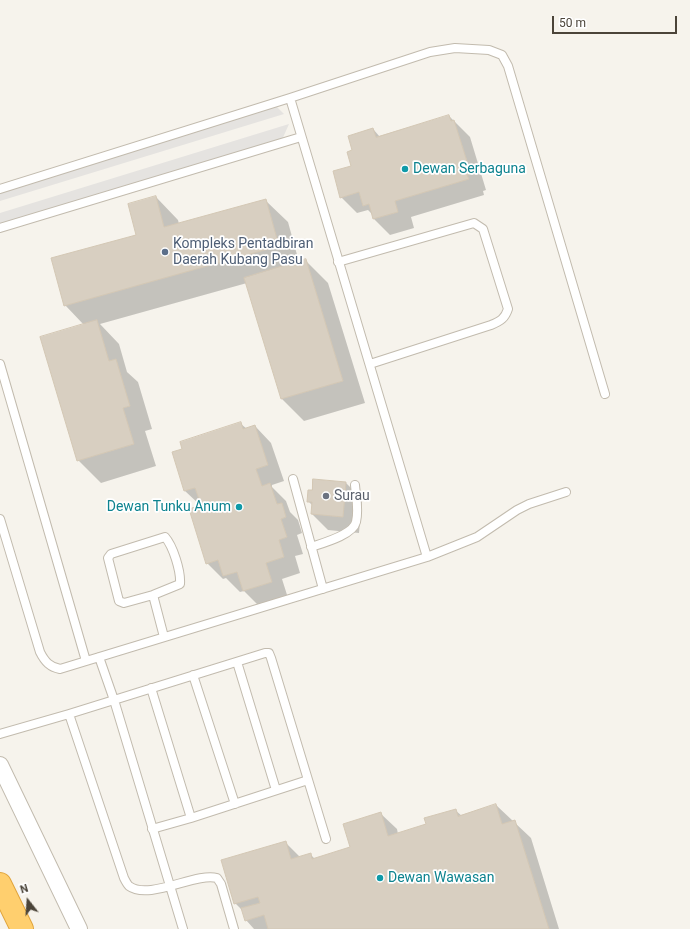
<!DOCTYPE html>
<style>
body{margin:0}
#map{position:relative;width:690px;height:929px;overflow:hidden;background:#f6f3ec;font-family:Roboto,sans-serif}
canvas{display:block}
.north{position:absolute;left:8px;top:881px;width:40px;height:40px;-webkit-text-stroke:3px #fff;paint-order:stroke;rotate:343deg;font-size:11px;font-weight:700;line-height:16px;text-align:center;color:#4b4439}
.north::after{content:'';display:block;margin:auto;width:14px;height:18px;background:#4b4439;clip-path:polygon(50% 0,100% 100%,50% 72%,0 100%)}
.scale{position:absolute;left:552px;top:16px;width:125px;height:18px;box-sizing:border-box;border:2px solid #4b4439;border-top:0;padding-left:5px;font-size:12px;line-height:14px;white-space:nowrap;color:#4b4439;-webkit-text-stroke:3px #fff;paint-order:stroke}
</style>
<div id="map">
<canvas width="690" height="929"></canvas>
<div class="north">N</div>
<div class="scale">50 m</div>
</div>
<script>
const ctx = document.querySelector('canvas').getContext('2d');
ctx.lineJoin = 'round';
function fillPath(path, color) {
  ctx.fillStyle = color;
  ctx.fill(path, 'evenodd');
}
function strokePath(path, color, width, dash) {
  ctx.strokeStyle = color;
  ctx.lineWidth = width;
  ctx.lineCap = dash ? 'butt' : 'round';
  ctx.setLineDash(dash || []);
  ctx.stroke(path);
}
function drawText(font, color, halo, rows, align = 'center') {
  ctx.font = font + ' Roboto,sans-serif';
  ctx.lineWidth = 3.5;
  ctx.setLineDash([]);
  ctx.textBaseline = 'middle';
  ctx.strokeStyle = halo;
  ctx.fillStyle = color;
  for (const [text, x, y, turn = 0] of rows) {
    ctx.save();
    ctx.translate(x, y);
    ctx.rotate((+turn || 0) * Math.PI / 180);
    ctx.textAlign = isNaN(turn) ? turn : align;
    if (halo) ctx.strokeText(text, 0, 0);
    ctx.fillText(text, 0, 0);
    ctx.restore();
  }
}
fillPath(new Path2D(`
 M273,103L284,114L0,201V186Z
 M289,124L281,142L0,228V213Z`), '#e5e3e0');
fillPath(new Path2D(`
 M449,116L470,137L486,190L483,191L484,195L411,217L414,228L390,235L374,219L373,215L368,210L357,213L341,197L352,167L354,151L373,129L380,137Z
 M156,197L178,220L179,224L265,200L288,222L299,262L305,260L328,283L365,403L304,421L282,399L247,283L100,324L119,344L127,372L138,382L152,429L145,431L156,466L101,483L78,460L84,325L65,305L138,235Z
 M241,424L247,429L255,426L271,443L284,481L272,485V487L286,501L290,512L298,520L302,533L297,535L303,554L295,556L300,573L282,579L288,598L260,607L244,591L240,592L226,578L223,579L207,563L201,506L185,491Z
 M314,480L346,483L362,499L359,533L328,530L312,514L313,506L308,501L313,491Z
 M496,805L531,838L559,929H254L246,920L243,911L235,903L285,842L300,857L310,854L315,859L351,848L380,813L397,829L398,834L428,825L455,810L462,816Z`), '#0003');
const building = new Path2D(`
 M449,115L451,121L454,120L471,174L467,175L469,179L395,201L398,212L373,219L369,204L363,206L359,192L340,198L333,171L351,166L347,152L352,150L348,136L373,128L376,137Z
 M156,196L164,227L266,199L279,246L64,306L51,258L136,235L128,204Z
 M306,259L343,381L281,399L244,278Z
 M97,320L109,361L116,359L130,406L123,408L134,444L77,461L40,337Z
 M241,422L243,429L255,425L268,465L256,469L262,486L270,483L277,504L282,503L286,517L281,519L287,537L279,540L284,557L266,563L272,582L243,591L237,572L223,576L218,560L206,564L189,509L201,505L195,488L184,491L172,452L182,449L180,442Z
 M313,479L346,482L343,517L311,514L312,502H307L308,490H312Z
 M496,804L502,824L515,820L549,929H268L264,915L245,921L241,908L260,903L258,897L234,904L221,860L286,841L291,859L311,853L312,859L350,847L343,824L381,812L388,836L426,824L424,818L456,809L458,816Z`);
fillPath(building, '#d8cfc1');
strokePath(building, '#d3c7b4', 1);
const service = new Path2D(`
 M290,98C335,251 382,404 427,557
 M0,189L290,98L430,52L455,48L489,50L502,55L508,66L605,394
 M0,228L301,137
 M338,262L474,223L483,229L508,309C505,318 501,321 491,325L370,364
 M0,364L86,661
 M293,479L323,589
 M0,519L40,652C45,662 50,667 60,669L427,557L477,537L517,510L529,504L566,492
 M165,537C173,546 181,571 180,584L153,595L124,603L119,601L108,558L111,554Z
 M311,547C323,543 353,535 356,522C359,510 356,497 355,485
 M153,595L164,637
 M99,657L114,700L183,929
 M237,662L276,790
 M193,675L235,804
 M151,688L191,818
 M69,714L124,878C125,880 127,884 129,886C149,901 196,872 217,878L221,884L234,929
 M0,734L69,714L265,653H269L271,658L326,839
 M152,829L191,818L308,780`);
const minor = new Path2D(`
 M0,765L79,929`);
const motorway = new Path2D(`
 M0,884L22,929`);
strokePath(service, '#c2bbae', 10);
strokePath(minor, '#c2bbae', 18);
strokePath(motorway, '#e0a43c', 24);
strokePath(service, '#fff', 8);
strokePath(minor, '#fff', 16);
strokePath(motorway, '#ffcf6e', 22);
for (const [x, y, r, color] of [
 [405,169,4,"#0f9aa8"],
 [165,252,4,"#5c6f8a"],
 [326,496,4,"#6b7280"],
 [239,507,4,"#0f9aa8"],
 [380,878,4,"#0f9aa8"]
]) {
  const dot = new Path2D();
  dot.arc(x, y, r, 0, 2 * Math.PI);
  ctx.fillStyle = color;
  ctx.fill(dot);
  strokePath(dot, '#fff', 1.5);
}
drawText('14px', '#0d838f', '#fff', [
 ["Dewan Serbaguna",413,169],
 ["Dewan Tunku Anum",231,507,"right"],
 ["Dewan Wawasan",388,878]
], 'left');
drawText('14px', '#4e5e75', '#fff', [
 ["Kompleks Pentadbiran",173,244],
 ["Daerah Kubang Pasu",173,260]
], 'left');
drawText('14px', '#5b616d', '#fff', [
 ["Surau",334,496]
], 'left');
</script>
